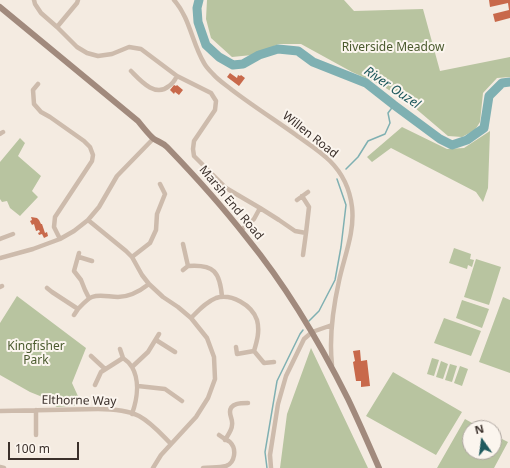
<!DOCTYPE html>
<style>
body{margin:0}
#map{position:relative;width:510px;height:468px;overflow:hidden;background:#f4ebe1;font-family:"Noto Sans",sans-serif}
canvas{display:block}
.north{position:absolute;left:462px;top:420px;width:40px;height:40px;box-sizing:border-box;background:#fbf5ee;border:1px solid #aea6a0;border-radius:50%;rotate:346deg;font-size:11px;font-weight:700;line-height:16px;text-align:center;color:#3b302b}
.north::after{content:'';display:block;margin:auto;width:14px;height:18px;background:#1f5a5e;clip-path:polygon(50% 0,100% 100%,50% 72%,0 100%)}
.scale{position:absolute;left:8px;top:442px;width:71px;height:18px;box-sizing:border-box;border:2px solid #3b302b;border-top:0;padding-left:5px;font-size:12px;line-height:14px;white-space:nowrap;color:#3b302b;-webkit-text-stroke:3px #fbf5ee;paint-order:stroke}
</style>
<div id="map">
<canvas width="510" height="468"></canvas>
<div class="north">N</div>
<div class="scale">100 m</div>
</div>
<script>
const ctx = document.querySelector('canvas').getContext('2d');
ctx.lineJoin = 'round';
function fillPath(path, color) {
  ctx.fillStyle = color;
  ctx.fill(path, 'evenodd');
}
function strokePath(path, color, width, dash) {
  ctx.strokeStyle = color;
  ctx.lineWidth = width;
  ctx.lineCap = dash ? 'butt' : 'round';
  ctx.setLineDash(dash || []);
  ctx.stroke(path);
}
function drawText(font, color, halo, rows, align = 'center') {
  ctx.font = font + ' "Noto Sans",sans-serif';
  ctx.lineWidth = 4;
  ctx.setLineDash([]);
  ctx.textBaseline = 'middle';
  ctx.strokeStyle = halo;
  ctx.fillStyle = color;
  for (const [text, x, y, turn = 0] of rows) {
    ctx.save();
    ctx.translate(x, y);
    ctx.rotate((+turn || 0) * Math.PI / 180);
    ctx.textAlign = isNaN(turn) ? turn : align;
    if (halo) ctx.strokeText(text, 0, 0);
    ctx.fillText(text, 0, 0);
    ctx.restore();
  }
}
fillPath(new Path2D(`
 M207,0H344L354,11L423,9L440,71L510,57V77L497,78L483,93L480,122L475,130L462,137L448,136L408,102L381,85L352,72L301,44H279L252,55L232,57L211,38L206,19Z
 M402,127L447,149L464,148L490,131L488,188L483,202L476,192L391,148L372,162L367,157Z
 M20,138L25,143L18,156L41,176L32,191L38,197L20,216L10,208L7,201L2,202L0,199V162Z
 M454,248L471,254L470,259L474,260L472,267L468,265L467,269L449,263Z
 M476,259L501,267L489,305L464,297Z
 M17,296L86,348L72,383L82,405L57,407L40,396L30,392L0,375V323Z
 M503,297L510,300V373L479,362Z
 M462,300L489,309L482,328L456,318Z
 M444,318L481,331L471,356L434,343Z
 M311,348L368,468H280L287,414Z
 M432,358L439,360L434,376L427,374Z
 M441,361L448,364L443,379L436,377Z
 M450,364L457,366L452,382L445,380Z
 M460,366L468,369L462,386L454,383Z
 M393,372L462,412L436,455L366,416Z
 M465,419L481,428H470V452H494V435L508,442L494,468H437Z`), '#b8c4a0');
strokePath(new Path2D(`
 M346,169L358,157L368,141L385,134L390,123L388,113L394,105
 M309,321L319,311L335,280L341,247L346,205L337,179
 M267,468L265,452L277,381L300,334L303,330`), '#7fb0b2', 1.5);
strokePath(new Path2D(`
 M199,0L197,8L198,22L206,45L219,57L233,65L243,64L259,55L278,49L298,51L313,62L366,83L394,105L440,139L452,145L467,140L484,128L489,96L502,83L510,82`), '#7fb0b2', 9);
fillPath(new Path2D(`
 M489,0H510V18L495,22L493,14L509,10L508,3L490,7Z
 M230,73L237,78L238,75L240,76L241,75L245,78L239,86L227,77Z
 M174,85L176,86L177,85L183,90L179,95L175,92L174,94L170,90Z
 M31,217L37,218L39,220L41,224H42L45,233L47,232L48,236L44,238L42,234L39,235L38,233L40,232L39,230L36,231L34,224L32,225L30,221L32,220Z
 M360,350L361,361L367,360L370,386L361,387V381H356L353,362L355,361L353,351Z`), '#c8694b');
strokePath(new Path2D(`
 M34,0L35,4L41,13L57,27L77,47L87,53L98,56L112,54L129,47L141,49L177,76L211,93L216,101L215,110L194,141L193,149L194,156L226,188L260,208L279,220L295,231L306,233L309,207L302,196
 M174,0C190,18 192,43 204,63C206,67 210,71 213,74C218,80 226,85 232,90C253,106 275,120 296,135C307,143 320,151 330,161C342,173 350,190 352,207C355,232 344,257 339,281C333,308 329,338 332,365
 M57,27L77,3L78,0
 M131,71C140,80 155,98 169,86C172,84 175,80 177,76
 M38,84L33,90L34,104L41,112L50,117L84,141L90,147L93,155L92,161L55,217L54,227L60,239
 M0,134L3,132
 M297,200L308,192
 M88,220L126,251L132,257L142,275L149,284L163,297L178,307L191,318L207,338L214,357L215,379L208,398L196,417L161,455L153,468
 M241,230L254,219L260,208
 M0,239L13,234
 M183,244L188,266C214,264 220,272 222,297
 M79,253L74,271L81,280L85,290L89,298
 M303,255L306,233
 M79,257L92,261
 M132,257L150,243L156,230L157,214L165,194L160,184
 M0,258L33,249L60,239L74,231L88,220L99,207L117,176L153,139
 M183,270L188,266
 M0,287L2,286
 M47,288L52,292L78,309C82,305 87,299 92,297C100,294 109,297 118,297C130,297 140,291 149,284
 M74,315L78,309
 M191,318C199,310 206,302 216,298C231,293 252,305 257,320C260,331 257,341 254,351L264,363L274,362
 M156,340L175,352
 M236,347L237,354L254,351
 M120,349L123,358
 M91,356L105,369
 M132,367L148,352L159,334
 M95,385L101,372L123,358C126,360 130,364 132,367C140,381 137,400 132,414
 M138,386L165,389L182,401
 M36,410V435
 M0,411L98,409C112,409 127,410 139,416C152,423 161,434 171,444
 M225,440C228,435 232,430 232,425C233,420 230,417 230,412C230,403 241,403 248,403
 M0,467L4,468
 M203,468C210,467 219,468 226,466C235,463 237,449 230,442C227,440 223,438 219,435
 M271,468L270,455L278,404L286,376L304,339L311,333L315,331L332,325`), '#cdbbac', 4.5);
strokePath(new Path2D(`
 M0,7L138,121C142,126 150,136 154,139C159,142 163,143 167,147C195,176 222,206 247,238C287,287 320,343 348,399C359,422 369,445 379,468`), '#a18a7d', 6);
drawText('12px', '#4a5a2e', '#fbf5ee', [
 ["Riverside Meadow",393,48],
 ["Kingfisher",36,347],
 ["Park",36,361]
]);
drawText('12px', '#3b302b', '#fbf5ee', [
 ["Willen Road",310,135,38],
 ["Marsh End Road",231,203,50],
 ["Elthorne Way",79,401,1]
]);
drawText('italic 13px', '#1f5a5e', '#fbf5ee', [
 ["River Ouzel",392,88,34]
]);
</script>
